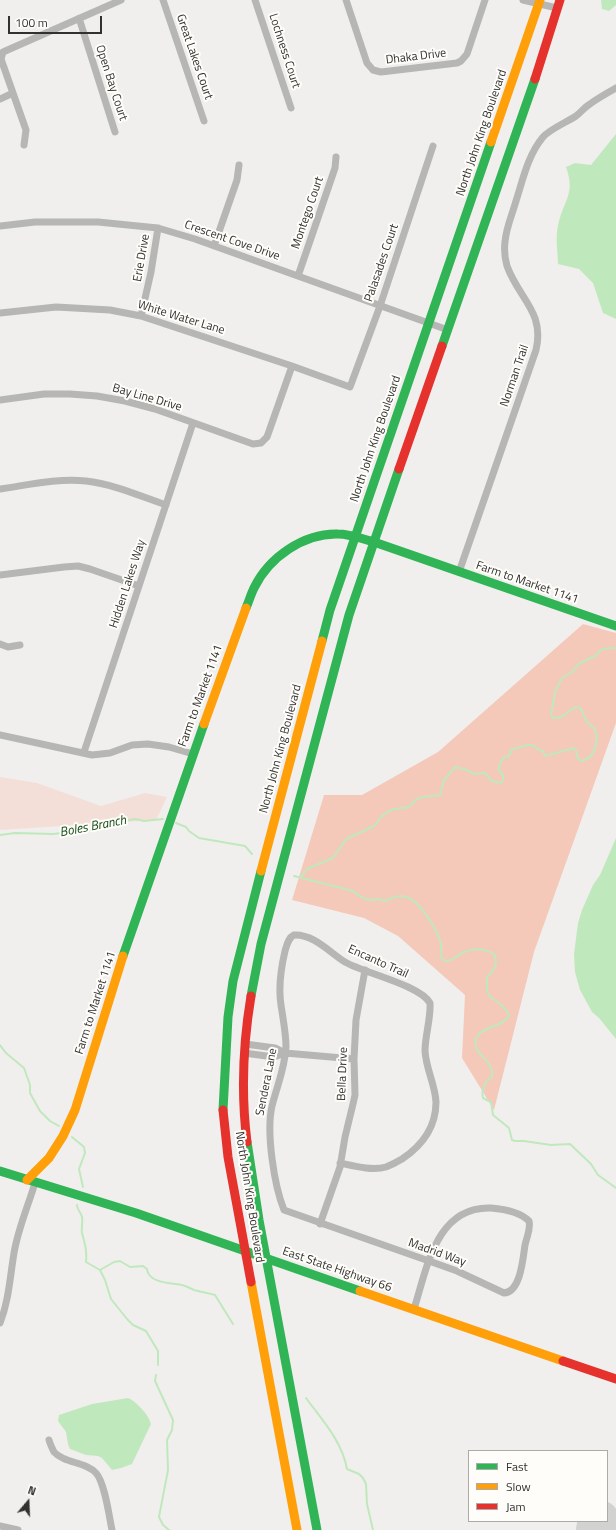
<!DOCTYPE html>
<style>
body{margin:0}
#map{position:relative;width:616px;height:1530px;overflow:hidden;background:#f0efed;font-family:"Titillium Web",sans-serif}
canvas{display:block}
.legend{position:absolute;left:468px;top:1450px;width:140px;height:72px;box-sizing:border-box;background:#fefdf9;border:1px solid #acaba9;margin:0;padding:5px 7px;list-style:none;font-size:12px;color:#313130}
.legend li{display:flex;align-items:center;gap:8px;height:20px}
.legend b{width:20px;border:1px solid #acaba9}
.north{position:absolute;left:8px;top:1482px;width:40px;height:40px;-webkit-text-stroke:3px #fefdf9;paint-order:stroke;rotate:19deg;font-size:11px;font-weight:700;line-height:16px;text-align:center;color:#313130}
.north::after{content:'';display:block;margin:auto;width:14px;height:18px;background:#313130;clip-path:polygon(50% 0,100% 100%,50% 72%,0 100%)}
.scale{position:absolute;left:8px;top:16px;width:94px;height:18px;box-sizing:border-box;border:2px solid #313130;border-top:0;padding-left:5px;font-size:12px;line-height:14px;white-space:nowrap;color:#313130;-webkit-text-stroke:3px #fefdf9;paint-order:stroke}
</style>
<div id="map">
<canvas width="616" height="1530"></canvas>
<ul class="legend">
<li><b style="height:5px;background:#30b455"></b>Fast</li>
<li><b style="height:5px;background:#ff9f0a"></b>Slow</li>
<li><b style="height:5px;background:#e5322d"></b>Jam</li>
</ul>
<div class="north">N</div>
<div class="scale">100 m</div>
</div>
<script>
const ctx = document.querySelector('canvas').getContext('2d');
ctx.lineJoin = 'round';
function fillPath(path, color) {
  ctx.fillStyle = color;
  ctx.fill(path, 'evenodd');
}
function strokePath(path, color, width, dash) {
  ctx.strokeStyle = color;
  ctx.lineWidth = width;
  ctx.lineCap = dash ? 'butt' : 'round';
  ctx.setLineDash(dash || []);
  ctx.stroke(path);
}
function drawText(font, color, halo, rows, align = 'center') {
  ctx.font = font + ' "Titillium Web",sans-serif';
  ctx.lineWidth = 4;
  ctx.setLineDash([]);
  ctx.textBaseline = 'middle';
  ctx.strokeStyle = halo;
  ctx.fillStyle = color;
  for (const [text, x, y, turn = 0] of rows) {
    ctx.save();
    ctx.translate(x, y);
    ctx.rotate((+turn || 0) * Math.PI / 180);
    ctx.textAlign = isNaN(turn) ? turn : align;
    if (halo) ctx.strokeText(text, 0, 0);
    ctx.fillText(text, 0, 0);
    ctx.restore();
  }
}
fillPath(new Path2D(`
 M0,777L37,783L101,806L145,793L167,797L156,820L0,830Z`), '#f4dfd8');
fillPath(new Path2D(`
 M583,624L616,633V723L534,952L494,1110L462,1058L465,995L398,936L364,918L292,900L324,795H362L438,752Z`), '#f5c9ba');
fillPath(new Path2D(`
 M601,0H616V5L609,11L602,9Z
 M616,134V319L603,313L593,283L579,269L558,264C558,252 555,238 558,226C563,200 576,195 566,167L575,163L591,165Z
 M616,838V1039L599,1018L592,1012L580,990L575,972L574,954L578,923L582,910L593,885L600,875Z
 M128,1398C136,1401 149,1415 151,1424L132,1464L121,1468L112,1470L102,1458L98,1456L86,1455L70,1449L68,1444L66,1432L58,1421L59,1415L92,1404Z`), '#c0e8bd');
strokePath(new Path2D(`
 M176,823L186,827L189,831L199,838L245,846L252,854
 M0,835L15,833L53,834L91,830L112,823L135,819L144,821L163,819
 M294,876L353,891C358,895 365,900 371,900C379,900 375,897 385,901C392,898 397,895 406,897C419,900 437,929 440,941C442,946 441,952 441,957L445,961C452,962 456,956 462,953C473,948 484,948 494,954C499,964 494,970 487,977V990L490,997C498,1002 506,1007 509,1016C502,1028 480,1026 476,1039C471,1056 494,1057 492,1077C485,1081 481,1090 483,1098L491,1102L493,1115L509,1128L512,1140L515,1141H524L551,1145L570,1144L591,1164L598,1175L616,1188
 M301,877L307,869L333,858L346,839L374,826C378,823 379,819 382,816C392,807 398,809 409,807C420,793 425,798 440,795L444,780L455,767L464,769L475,774L485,773L492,781L501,783L503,780V775L498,769L503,758L510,755V750C515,749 527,744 531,745C536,745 537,751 543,751L545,756L574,748L576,750L578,759L582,761C595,758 599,741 595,729L587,722L581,709L578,707C568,708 566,719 553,718L551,715L555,692L562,678L572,672L580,663L595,656L602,649L616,648
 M0,1045L6,1053L24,1068L30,1085V1093L40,1111L50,1121L59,1126
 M72,1137L84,1147L85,1153L79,1169L83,1187
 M77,1205C77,1210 81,1212 82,1217C83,1222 81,1228 82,1233C85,1245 87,1249 86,1262L100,1270L105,1280L111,1299L127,1319L133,1325L146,1331L158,1351V1365
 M100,1270L114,1262L120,1261L130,1267L143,1266L147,1269C148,1283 171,1283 182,1285C186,1286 190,1288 194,1290C201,1292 208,1293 215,1295L233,1324
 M156,1375L155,1381L173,1420L172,1430L167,1440L168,1470L159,1517L163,1525L169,1530
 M306,1398C322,1420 342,1441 347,1469L359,1474L363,1478L366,1484L367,1504L373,1530`), '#c0e8bd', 2);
strokePath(new Path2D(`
 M597,1530L599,1521`), '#d2d2d0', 42);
strokePath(new Path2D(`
 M163,0L204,121
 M255,0L291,108
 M346,0L367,63L373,70L381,72L457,63L461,61L467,54L485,0
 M523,0L557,8
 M79,18L115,132
 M0,99L13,93
 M24,145L26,130L1,59L3,52L121,0
 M0,226L35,222H98L158,228L195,239L448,330
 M214,246L237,180L239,165
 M298,276L335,168L336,157
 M0,313L56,307L110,310L141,316L292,366L350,387L380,306L433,146
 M141,316L151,272L158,228
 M0,400L44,394H70L97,396L125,401L155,409L253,444L261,443L267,437L292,366
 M0,489C28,485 58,478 86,481C113,484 140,496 166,505
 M459,572L536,350C545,312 519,299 507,266C505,259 504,250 505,242C506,228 512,215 516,201C523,179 528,155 543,137C550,129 567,122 576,116C581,112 585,107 590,104C598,98 607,93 616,88
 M0,575L64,567L78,566L90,569L139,586
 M0,644L8,647L20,645
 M0,735L92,755L110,753L132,745L148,744L169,747L193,754
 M84,752L193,423
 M244,1053L274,1057L285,1053L275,1048L245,1044
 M285,1053L354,1059
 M340,1163C354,1166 372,1171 386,1167C391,1165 397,1162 402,1159C423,1145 436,1127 436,1102C435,1084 426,1069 425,1051C425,1035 431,1019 430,1003C420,985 364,973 345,962C329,952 314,934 294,935C288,938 287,945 285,951C281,968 278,986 281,1005C283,1019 286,1033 286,1047C285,1068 277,1086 272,1106C266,1132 274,1185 284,1210L429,1261L457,1271L504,1293C521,1292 523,1257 525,1245C527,1236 531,1229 529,1221C520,1212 503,1209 491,1208C436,1206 427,1268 414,1309
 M320,1224L340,1167L345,1137L353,1104L355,1095L354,1059L356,1020L365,970
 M0,1323C9,1300 10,1277 14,1253C18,1229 28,1206 35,1183
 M49,1440C50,1444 52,1448 54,1452C65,1464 85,1461 96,1473C105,1483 109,1516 112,1530
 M0,1526L18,1530`), '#b6b6b5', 7);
strokePath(new Path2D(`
 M442,346L535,79
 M246,608C249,601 251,594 254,588C269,557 304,533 338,534C350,534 363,539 374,542L616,626
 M322,641L330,610L491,142
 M123,956L204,724
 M251,996L261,944L349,615L399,469
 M223,1110L228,1017L233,981L261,871
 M247,1142L259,1220L317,1530
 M0,1171L136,1213L360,1291`), '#30b455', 9);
strokePath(new Path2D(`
 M491,142L540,0
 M204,724L246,608
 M261,871L322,641
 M27,1180L49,1158L63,1136L75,1110L123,956
 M251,1282L297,1530
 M360,1291L563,1361`), '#ff9f0a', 9);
strokePath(new Path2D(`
 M535,79L560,0
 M399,469L442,346
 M223,1110L228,1157L251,1282
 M247,1142C241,1094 243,1044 251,996
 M563,1361L616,1379`), '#e5322d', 9);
drawText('12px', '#313130', '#fefdf9', [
 ["Lochness Court",284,51,72],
 ["Great Lakes Court",194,57,71],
 ["Dhaka Drive",416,57,-7],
 ["Open Bay Court",111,83,72],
 ["North John King Boulevard",482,133,-71],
 ["Montego Court",308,213,-71],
 ["Crescent Cove Drive",232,241,19],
 ["Erie Drive",142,258,-80],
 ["Palasades Court",382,263,-71],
 ["White Water Lane",181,318,17],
 ["Norman Trail",515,376,-71],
 ["Bay Line Drive",147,398,16],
 ["North John King Boulevard",376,439,-71],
 ["Farm to Market 1141",527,583,19],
 ["Hidden Lakes Way",128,584,-72],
 ["Farm to Market 1141",201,696,-70],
 ["North John King Boulevard",281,749,-75],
 ["Encanto Trail",378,962,24],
 ["Farm to Market 1141",96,1003,-72],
 ["Bella Drive",343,1074,-88],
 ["Sendera Lane",267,1082,-79],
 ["North John King Boulevard",249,1197,81],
 ["Madrid Way",437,1253,20],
 ["East State Highway 66",337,1270,19]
]);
drawText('italic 13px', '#124b14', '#fefdf9', [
 ["Boles Branch",93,827,-11]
]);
</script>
